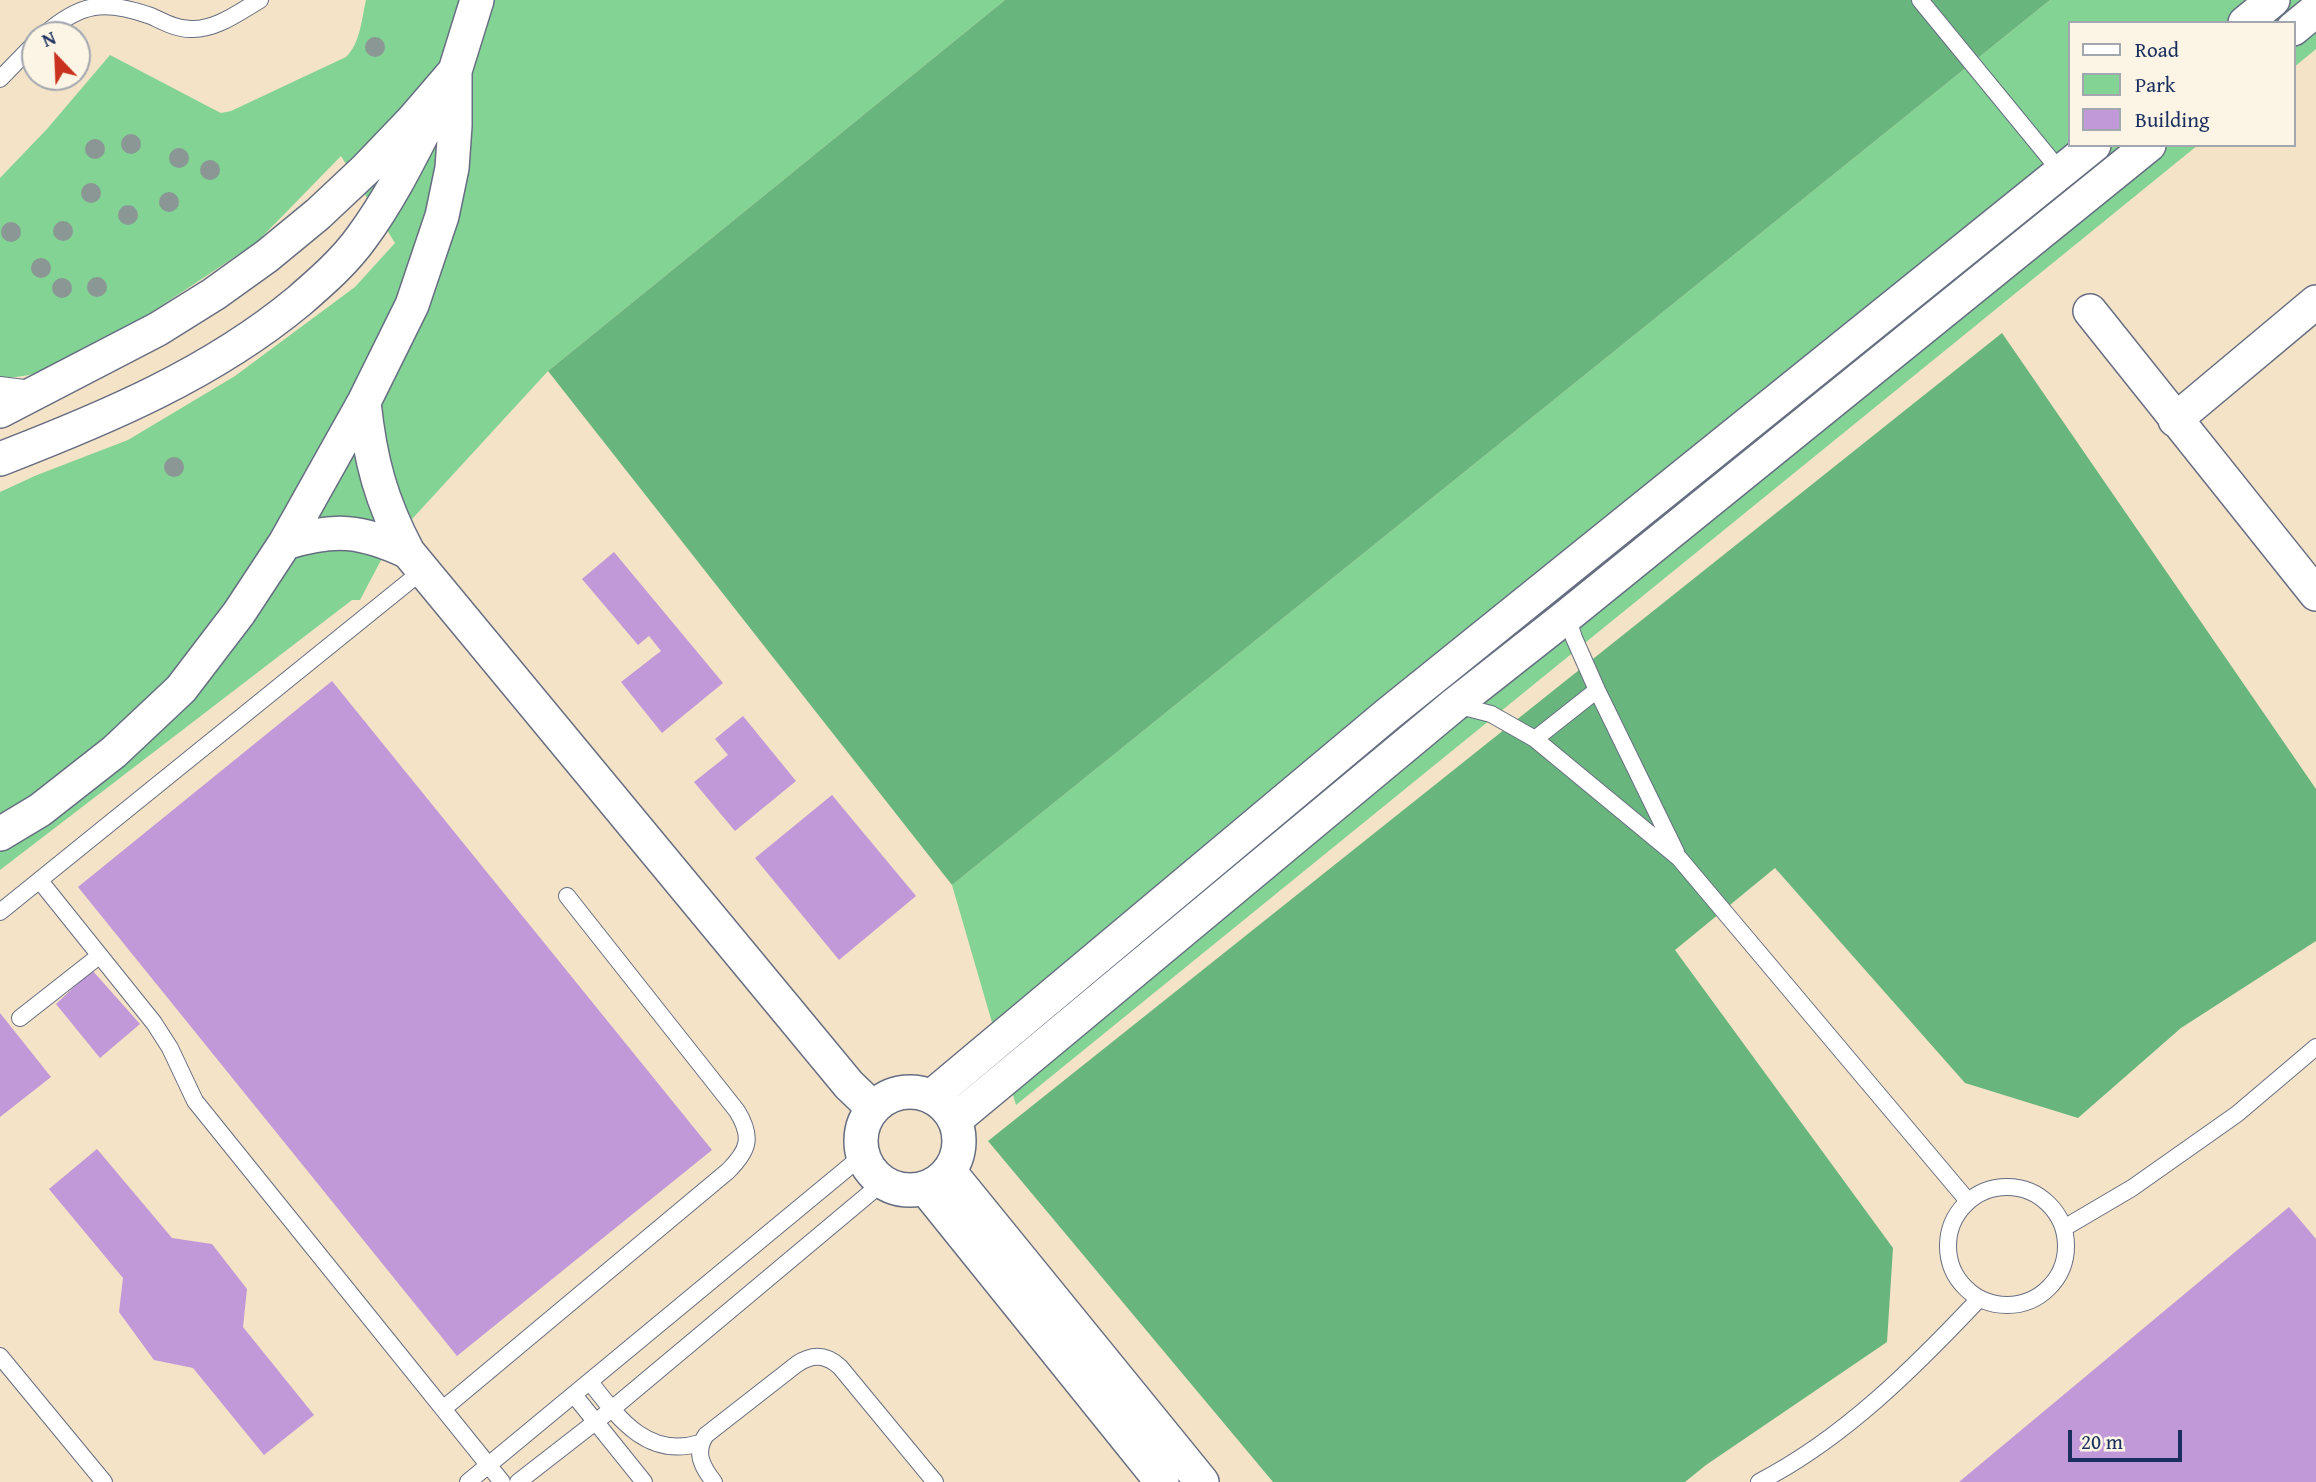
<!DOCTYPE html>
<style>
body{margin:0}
#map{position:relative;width:2316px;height:1482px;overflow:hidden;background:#f4e3c6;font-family:"Gentium Book Plus",serif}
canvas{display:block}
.legend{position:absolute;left:2068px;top:21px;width:228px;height:126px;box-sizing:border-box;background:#fcf5e5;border:2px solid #a2a6af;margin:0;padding:9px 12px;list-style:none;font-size:21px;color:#1b2f5e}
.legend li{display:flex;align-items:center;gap:14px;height:35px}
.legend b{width:35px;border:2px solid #a2a6af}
.north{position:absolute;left:21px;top:21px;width:70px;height:70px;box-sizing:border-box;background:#fcf5e5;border:2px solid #a2a6af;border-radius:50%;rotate:337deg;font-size:19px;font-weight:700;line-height:28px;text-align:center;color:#1b2f5e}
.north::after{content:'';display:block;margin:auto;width:24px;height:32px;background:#c8321e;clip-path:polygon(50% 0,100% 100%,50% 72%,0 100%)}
.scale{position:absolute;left:2068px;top:1430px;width:114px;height:32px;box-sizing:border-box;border:4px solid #1b2f5e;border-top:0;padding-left:9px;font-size:21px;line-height:24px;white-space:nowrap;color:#1b2f5e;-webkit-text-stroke:5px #fcf5e5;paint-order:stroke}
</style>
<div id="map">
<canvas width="2316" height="1482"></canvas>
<ul class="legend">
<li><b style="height:9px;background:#fff"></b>Road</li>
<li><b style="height:19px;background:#82d394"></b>Park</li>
<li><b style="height:19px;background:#c198d8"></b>Building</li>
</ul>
<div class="north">N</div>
<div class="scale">20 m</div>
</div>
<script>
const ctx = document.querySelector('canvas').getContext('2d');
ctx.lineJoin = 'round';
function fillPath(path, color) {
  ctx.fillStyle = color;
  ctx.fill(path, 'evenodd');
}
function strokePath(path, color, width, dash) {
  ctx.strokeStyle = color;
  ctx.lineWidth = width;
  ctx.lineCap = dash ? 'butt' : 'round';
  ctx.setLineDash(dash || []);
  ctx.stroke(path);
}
fillPath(new Path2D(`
 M366,0H1005L548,371L390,543L360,600H352L0,870V492L37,475L128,440L235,376L355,287L395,243L341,156L257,242L128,328L69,363L29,375L3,379L0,377V178L47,129L110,55L213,109L221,113L231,111L346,57C360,44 362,18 366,0Z
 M2050,0H2316V49L2293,68V23H2069V145H2198L1016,1105L952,885Z`), '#82d394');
fillPath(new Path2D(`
 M1005,0H2050L952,885L548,371Z
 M2002,333L2316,789V941L2181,1028L2078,1118L1965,1083L1775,868L1675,950L1893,1248L1887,1342L1706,1465L1685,1482H1273L988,1141Z`), '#69b57e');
fillPath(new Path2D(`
 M614,552L723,683L662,733L621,682L661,651L649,636L638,645L582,579Z
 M332,681L712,1150L457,1356L78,887Z
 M743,716L796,781L735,831L694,782L728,755L715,739Z
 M832,795L916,896L839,960L755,858Z
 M92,970L140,1024L100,1058L56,1004Z
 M0,1013L51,1077L0,1117Z
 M97,1149L172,1238L212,1244L247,1289L243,1327L314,1415L264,1455L193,1368L154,1360L119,1312L123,1278L49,1189Z
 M2289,1207L2316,1239V1482H1959Z`), '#c198d8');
const lane = new Path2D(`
 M1920,0L2061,172
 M44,35C81,2 105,0 151,16C164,22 176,29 191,29C216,30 239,12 260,0
 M0,79L35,43
 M0,385L32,389
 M1567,616L1574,638L1597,690L1676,852
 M1456,705L1491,714L1535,739L1679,858L1968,1201
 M1535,739L1597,690
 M40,881L154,1023L170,1048L195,1101L502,1482
 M0,912L422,571
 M20,1018L99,956
 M1948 1246a59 59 0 1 1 118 0a59 59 0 1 1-118 0Z
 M2064,1228L2132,1188L2237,1114L2316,1047
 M0,1356L104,1482
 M590,1382C619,1419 648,1459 700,1443
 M574,1395L644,1482
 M443,1409L728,1171C749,1150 753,1137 737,1111L567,896
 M468,1482L862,1156
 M518,1482L612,1409L882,1183
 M714,1482C702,1467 694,1452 706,1435L797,1364C812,1354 826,1354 840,1367L935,1482
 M1759,1482C1843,1439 1915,1367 1979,1299`);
const street = new Path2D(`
 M2245,23L2273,0
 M2293,29L2316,10
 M2090,311L2316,594
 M364,402C370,460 381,501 408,552L849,1085L873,1108
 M0,411L158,329L214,294L267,256L318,214L367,168L412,121L455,71L477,0
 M2175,420L2316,302
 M0,459C106,418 211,374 299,301C322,281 345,261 362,237C390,199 410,158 431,117
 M285,543C335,528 361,530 408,552
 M0,834L40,810L114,752L181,689L239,613L285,543L364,402L412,305L442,216L452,168L455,126V71
 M861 1141a49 49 0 1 1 98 0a49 49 0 1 1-98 0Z
 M932,1096L1388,714L2094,145
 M955,1120L1454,705L1567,616L2149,145
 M949,1171L1202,1482
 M925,1188L1162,1482`);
strokePath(lane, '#676e82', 18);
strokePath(street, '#676e82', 36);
strokePath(lane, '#fff', 16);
strokePath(street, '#fff', 33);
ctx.fillStyle = '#8b9794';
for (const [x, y] of [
 [375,47],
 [131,144],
 [95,149],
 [179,158],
 [210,170],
 [91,193],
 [169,202],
 [128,215],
 [63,231],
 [11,232],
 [41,268],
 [97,287],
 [62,288],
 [174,467]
]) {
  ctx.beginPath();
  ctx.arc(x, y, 10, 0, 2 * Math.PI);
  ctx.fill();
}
</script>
